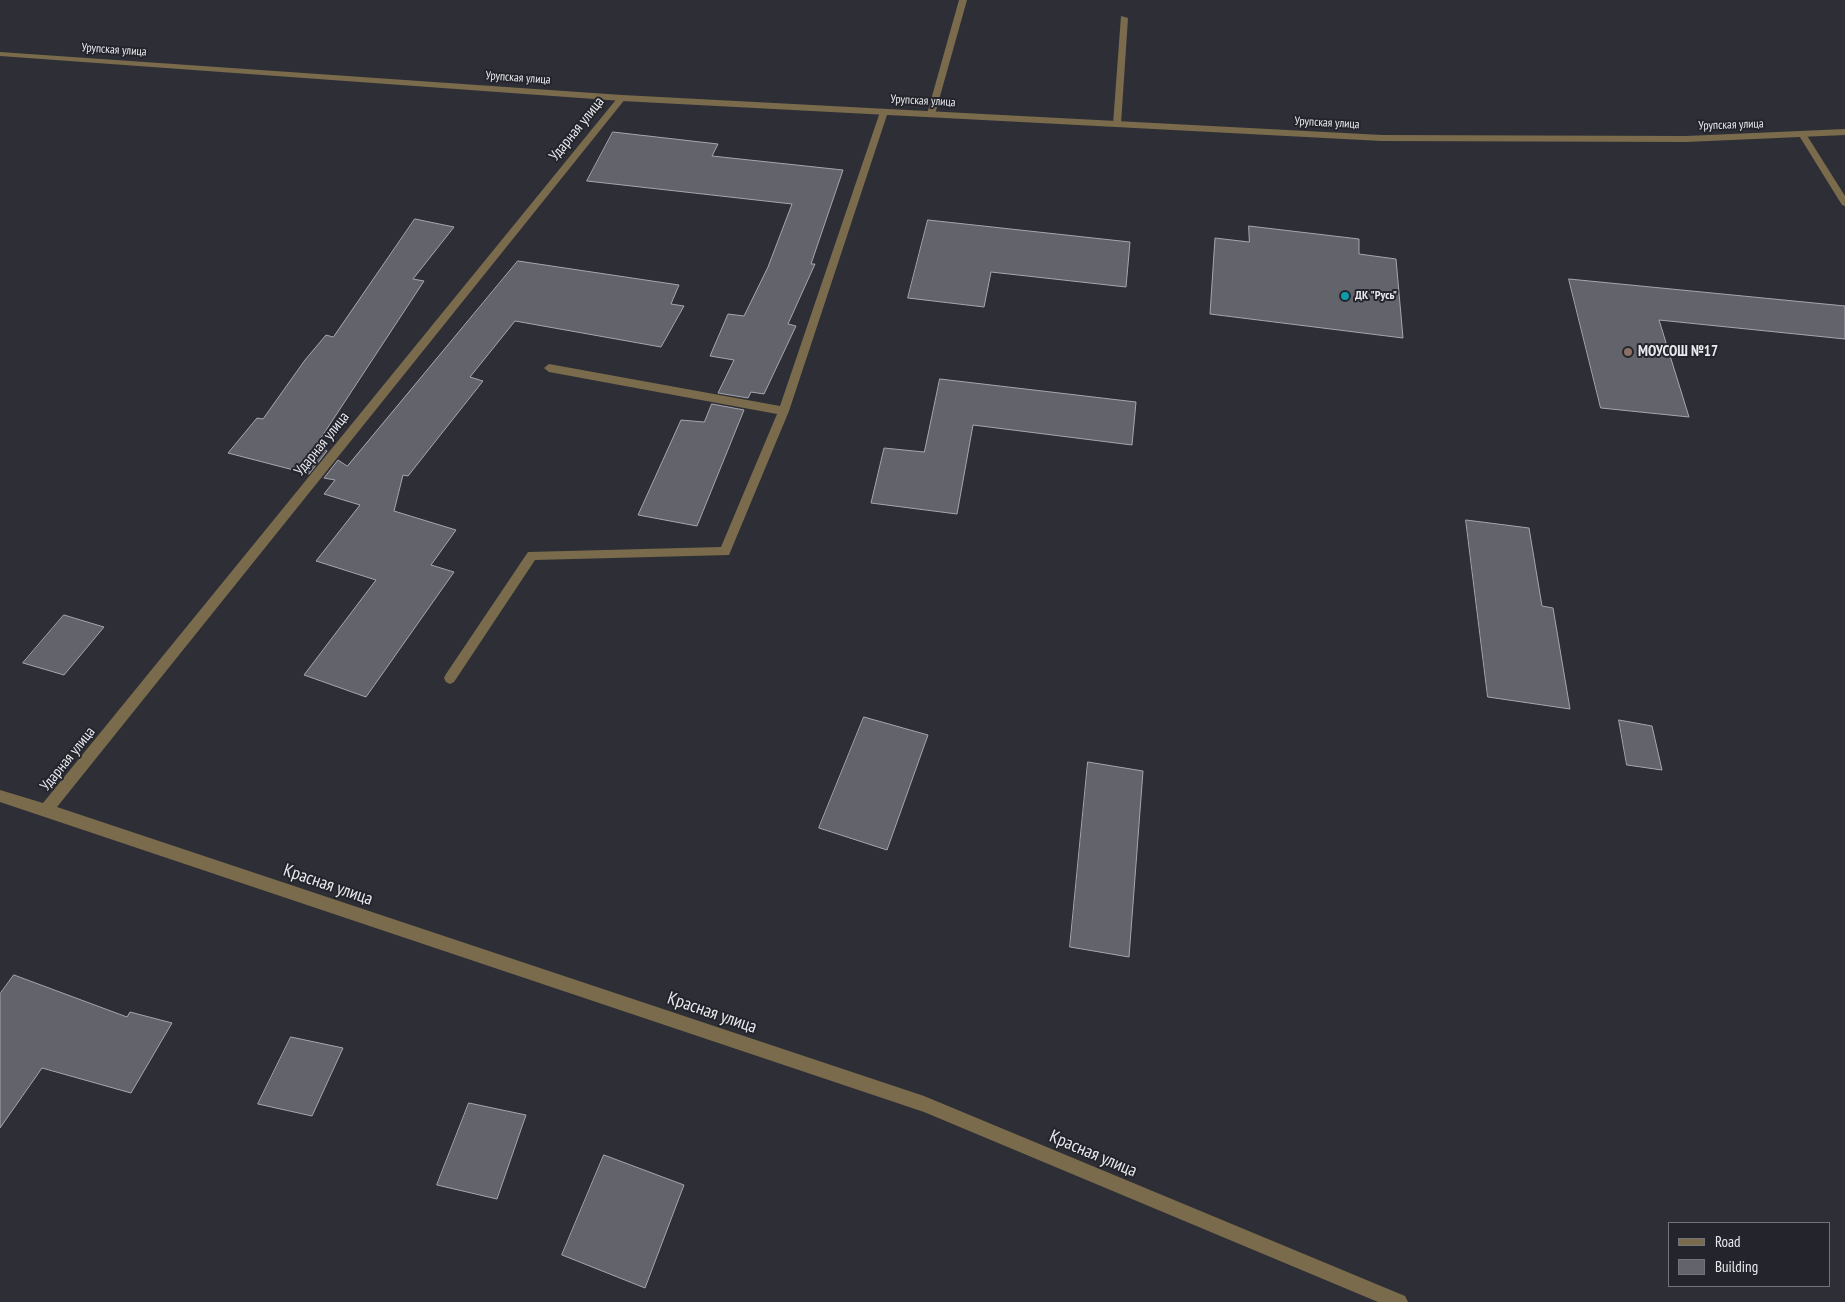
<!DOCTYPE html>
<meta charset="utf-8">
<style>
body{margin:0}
#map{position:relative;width:1845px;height:1302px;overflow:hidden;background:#2e2f36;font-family:"PT Sans Narrow",sans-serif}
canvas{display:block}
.legend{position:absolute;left:1668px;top:1222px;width:162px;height:65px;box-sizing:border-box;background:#24252c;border:1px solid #73747a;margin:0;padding:6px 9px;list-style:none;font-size:15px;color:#e9eaef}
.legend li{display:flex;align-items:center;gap:10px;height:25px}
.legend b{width:25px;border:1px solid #73747a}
</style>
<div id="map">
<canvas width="1845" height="1302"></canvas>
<ul class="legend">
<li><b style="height:6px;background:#7b6b4d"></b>Road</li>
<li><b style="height:14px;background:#63636b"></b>Building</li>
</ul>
</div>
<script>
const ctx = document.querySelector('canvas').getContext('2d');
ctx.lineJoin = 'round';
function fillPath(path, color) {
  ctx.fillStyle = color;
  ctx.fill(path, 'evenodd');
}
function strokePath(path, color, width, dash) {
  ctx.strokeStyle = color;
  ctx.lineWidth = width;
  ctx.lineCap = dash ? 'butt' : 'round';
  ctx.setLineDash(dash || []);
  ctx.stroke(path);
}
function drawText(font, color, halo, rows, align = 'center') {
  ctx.font = font + ' "PT Sans Narrow",sans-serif';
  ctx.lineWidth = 4;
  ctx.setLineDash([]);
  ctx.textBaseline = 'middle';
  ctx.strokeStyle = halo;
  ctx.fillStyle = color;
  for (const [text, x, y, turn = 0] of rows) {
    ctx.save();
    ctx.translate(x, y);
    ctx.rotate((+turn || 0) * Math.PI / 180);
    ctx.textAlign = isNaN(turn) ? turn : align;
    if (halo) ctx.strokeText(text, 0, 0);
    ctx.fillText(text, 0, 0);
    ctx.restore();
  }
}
const building = new Path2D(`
 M613,132L718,144L712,156L843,170L811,264H815L788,324L796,326L764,394L751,392L748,398L718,393L734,360L710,356L728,314L744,316L768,267L792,204L587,181Z
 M415,219L454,227L413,279L424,281L317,444L327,451L309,474L228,453L257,418L263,419L305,360L326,335L333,337Z
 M928,220L1130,242L1126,287L991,272L984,307L908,298Z
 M1249,226L1359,239V254L1396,259L1403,338L1210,314L1215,238L1249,242Z
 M518,261L679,285L671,304L684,306L661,347L515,321L470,377L483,381L408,476L403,475L394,511L456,530L431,565L454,572L366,697L304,675L376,580L316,561L360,505L324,494L335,480L324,478L338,460L347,466Z
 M1569,279L1845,306V339L1659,320L1689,417L1601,408Z
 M940,379L1136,402L1132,445L973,425L957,514L871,503L884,448L924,452Z
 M712,404L744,410L697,526L638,515L681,420L704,422Z
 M1466,520L1529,528L1542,606L1553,608L1570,709L1488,697Z
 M64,615L104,627L64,675L23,663Z
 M864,717L928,735L887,850L819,828Z
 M1619,720L1652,726L1662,770L1627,765Z
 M1088,762L1143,771L1129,957L1070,947Z
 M14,975L127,1017L130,1012L172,1023L131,1093L42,1068L0,1128V994Z
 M291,1037L343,1048L312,1116L258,1104Z
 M469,1103L526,1115L497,1199L437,1185Z
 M604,1155L684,1185L645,1288L562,1255Z`);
fillPath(building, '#63636b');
strokePath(building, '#a6a6ae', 1);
fillPath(new Path2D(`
 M959,0H967L935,114L928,116L927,114Z
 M1121,16L1128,18L1121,124L1117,127L1113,124Z
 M884,109L888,112L789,411L729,555L535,560L454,682L450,684L446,682L444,678L446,674L528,552L721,547L777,414L549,372L544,368L549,364L780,406L880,112Z
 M1802,131L1806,134L1845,196V206L1842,205L1798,134Z`), '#7b6b4d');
fillPath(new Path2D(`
 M619,96L626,98L57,807L924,1096L1405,1296L1408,1302H1378L924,1112L0,802V790L43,803Z`), '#7b6b4d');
fillPath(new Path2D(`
 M0,52L622,95L1382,135L1686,136L1845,129V135L1686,142L1382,141L622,101L0,56Z`), '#7b6b4d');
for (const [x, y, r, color] of [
 [1345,296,5,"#0f9aa8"],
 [1628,352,5,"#8d6e63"]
]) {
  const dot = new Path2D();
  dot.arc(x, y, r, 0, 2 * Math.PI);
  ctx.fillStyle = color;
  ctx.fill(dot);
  strokePath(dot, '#24252c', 2);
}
drawText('12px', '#e9eaef', '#24252c', [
 ["Урупская улица",114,50,4],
 ["Урупская улица",518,78,4],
 ["Урупская улица",923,101,3],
 ["Урупская улица",1327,123,3],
 ["Урупская улица",1731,125,-2]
]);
drawText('bold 12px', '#e9eaef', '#24252c', [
 ["ДК \"Русь\"",1355,296]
], 'left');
drawText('15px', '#e9eaef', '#24252c', [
 ["Ударная улица",577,129,-51],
 ["Ударная улица",322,444,-51],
 ["Ударная улица",68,759,-51]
]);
drawText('bold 15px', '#e9eaef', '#24252c', [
 ["МОУСОШ №17",1638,352]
], 'left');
drawText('18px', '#e9eaef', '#24252c', [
 ["Красная улица",328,885,19],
 ["Красная улица",712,1013,19],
 ["Красная улица",1093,1154,23]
]);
</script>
